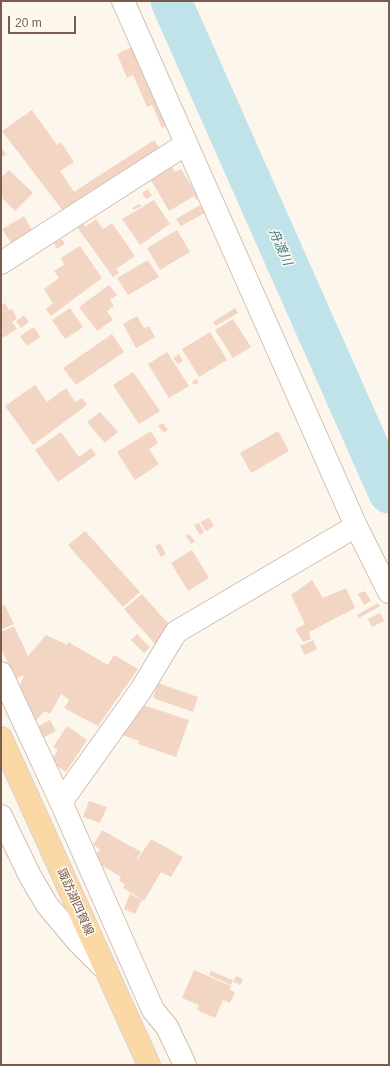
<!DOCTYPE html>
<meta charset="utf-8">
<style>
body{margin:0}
#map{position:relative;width:390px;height:1066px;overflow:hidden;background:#fdf6ec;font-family:Helvetica,sans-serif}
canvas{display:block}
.frame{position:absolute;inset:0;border:2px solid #7a5c4d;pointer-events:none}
.scale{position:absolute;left:8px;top:16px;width:68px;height:18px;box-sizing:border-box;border:2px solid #7a5c4d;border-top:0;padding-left:5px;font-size:12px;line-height:14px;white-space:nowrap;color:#7a5c4d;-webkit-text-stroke:3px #fffaf3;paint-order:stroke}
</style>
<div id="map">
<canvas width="390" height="1066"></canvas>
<div class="frame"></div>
<div class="scale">20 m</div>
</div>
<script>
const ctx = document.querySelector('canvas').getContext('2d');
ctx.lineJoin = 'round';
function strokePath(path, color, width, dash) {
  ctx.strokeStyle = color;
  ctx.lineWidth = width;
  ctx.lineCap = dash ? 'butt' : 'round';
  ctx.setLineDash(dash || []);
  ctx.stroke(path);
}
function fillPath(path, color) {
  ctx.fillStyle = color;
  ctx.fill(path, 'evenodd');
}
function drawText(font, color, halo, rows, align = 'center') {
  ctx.font = font + ' Helvetica,"Noto Sans JP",sans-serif';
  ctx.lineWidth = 3;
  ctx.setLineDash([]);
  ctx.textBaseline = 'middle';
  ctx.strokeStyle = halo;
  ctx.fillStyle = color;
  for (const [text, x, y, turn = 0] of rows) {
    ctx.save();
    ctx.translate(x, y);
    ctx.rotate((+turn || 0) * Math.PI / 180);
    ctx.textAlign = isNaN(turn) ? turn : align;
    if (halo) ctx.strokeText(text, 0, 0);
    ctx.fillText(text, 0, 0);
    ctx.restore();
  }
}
strokePath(new Path2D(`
 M171,1L389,493`), '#bfe3e8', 41);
fillPath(new Path2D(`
 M134,46L169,125L162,128L152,105L147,107L133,75L127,78L117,54Z
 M32,110L57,145L61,142L74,162L60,171L74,192L154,140L160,149L63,211L2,131Z
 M1,147L6,154L1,158Z
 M172,167L175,172L181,169L199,198L196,200L194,196L169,211L151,180Z
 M9,170L33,193L15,211L1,197V178Z
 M148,189L152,196L146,199L142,193Z
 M154,200L170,224L140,245L122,219Z
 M139,204L142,206L133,210L132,208Z
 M200,205L205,213L181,226L176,219Z
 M24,216L32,230L11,243L2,229Z
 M96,219L103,229L112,223L135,256L116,269L119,273L113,277L77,227L83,223L85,227Z
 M177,230L190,252L160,270L147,248Z
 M62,239L65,244L56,249L54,243Z
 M80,246L102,278L51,316L46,309L53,303L44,289L59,278L54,271L64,265L61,258Z
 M148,260L159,277L128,295L117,278Z
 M109,285L117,295L110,300L114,306L107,311L113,320L97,331L79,307Z
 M5,303L9,310L12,309L17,319L12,322L17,329L1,339V305Z
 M70,308L83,327L65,339L52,320Z
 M235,308L238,313L216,326L213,322Z
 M24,315L29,322L21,328L16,321Z
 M137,316L144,328L149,326L155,337L136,348L123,324Z
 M233,319L251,347L233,358L215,330Z
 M34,327L40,337L27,346L20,336Z
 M210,332L227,360L199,377L182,349Z
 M112,334L124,352L76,385L63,368Z
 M167,352L189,386L169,398L148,364Z
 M179,354L183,361L178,364L173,358Z
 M133,372L160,411L139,424L113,385Z
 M197,379L198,383L194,385L192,382Z
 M35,385L47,402L66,388L75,402L82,398L87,405L33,445L5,406Z
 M100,412L118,432L105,443L87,422Z
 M163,423L168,430L164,433L158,426Z
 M151,431L158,443L149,449L159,464L135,480L117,452Z
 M278,431L289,451L251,473L240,453Z
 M61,432L79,457L91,448L96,455L58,482L35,450Z
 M209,518L214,526L206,531L200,522Z
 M199,523L204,532L200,535L194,525Z
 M85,531L140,592L123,607L68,545Z
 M189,534L195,541L191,544L186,536Z
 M160,543L166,554L161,557L155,546Z
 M192,550L209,578L188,591L171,563Z
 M312,580L323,598L346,588L355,608L309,632L311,639L303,642L295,629L305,624L291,595Z
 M365,591L371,601L364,605L358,594Z
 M142,594L173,629L156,645L124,609Z
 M378,603L380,606L359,618L357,615Z
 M4,604L14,624L1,630V606Z
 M380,613L384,621L372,627L368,619Z
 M14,626L28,656L46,635L67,645L68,642L108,665L114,655L138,669L98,726L64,708L69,700L61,694L50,714L45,711L34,722L18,690L24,675L16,679L1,649V632Z
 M137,634L150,647L144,653L131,640Z
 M313,640L317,649L305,655L300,646Z
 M158,683L198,697L193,712L153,698Z
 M140,704L189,720L176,757L138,744L139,741L123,735Z
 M50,720L56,731L41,739L36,727Z
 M67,726L87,740L66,772L50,762L58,750L53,747Z
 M89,801L107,807L100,823L83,817Z
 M102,830L141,852L137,859H138L151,839L183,857L171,877L161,872L144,901L123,888L125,884L119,881L121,877L98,863L95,858L100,849L93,845Z
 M130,894L142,900L135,914L124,909Z
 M194,970L231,986L230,990L235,992L230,1003L223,1000L215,1018L197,1010L199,1005L182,998Z
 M211,971L233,980L231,985L209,975Z
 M236,976L243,979L241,985L233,982Z`), '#f3d5c3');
const minor = new Path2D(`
 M123,1L356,526L389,592
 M1,263L186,144
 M1,673L61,802L153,1010L167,1027L185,1065
 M61,802L141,690L176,632L356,526
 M1,816L30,876L47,905L79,943L106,970`);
const major = new Path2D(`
 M1,738L149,1065`);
strokePath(minor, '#d1beb0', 24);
strokePath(major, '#dad1cd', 24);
strokePath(minor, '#fff', 22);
strokePath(major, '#fbd9a5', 22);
drawText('12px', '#7a5c4d', '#fffaf3', [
 ["諏訪湖四賀線",75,902,66]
]);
drawText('italic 13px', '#437c86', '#fffaf3', [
 ["舟渡川",280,247,66]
]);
</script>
